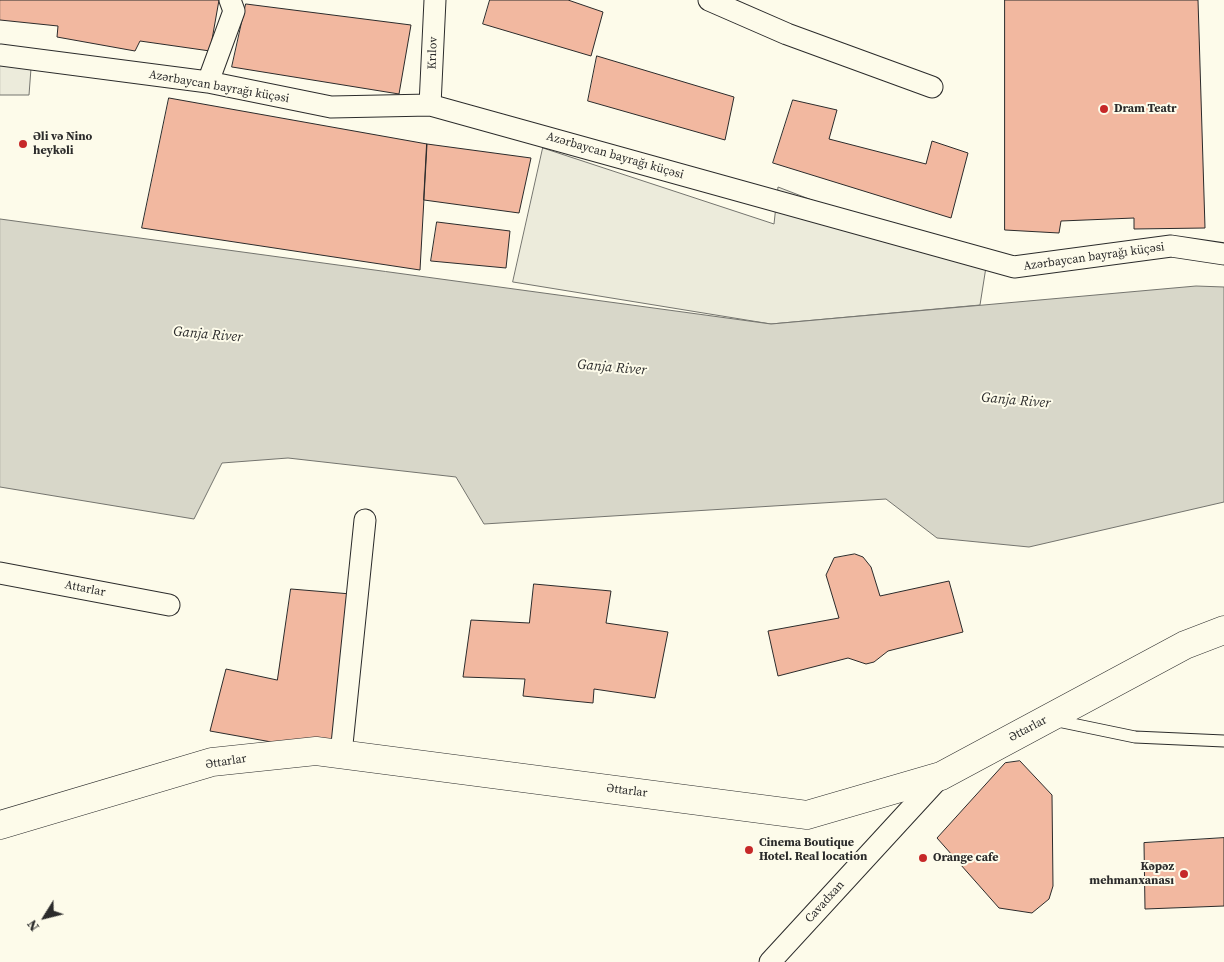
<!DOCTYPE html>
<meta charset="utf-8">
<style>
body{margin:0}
#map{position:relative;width:1224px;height:962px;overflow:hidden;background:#fdfbea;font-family:"Source Serif 4",serif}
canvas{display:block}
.north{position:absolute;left:20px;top:892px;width:50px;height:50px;-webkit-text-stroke:4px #fdfbea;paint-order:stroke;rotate:234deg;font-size:14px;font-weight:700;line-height:20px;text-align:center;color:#2b2b2b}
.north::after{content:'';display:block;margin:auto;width:18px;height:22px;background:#2b2b2b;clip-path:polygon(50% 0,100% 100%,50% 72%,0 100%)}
</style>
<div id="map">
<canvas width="1224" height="962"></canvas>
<div class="north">N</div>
</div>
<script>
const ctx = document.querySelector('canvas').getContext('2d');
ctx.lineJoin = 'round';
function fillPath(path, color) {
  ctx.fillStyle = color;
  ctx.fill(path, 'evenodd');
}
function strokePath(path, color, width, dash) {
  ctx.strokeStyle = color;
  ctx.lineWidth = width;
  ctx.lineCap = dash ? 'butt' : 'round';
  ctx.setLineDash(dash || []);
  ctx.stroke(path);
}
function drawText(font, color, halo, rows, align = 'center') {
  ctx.font = font + ' "Source Serif 4",serif';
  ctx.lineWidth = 4;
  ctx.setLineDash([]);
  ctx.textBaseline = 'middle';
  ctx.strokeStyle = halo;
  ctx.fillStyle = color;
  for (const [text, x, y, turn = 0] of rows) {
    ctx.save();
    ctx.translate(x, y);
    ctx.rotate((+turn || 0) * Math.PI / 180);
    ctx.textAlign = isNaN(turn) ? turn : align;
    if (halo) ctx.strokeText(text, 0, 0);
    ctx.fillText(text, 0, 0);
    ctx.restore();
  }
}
const green = new Path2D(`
 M0,53L32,55L29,95H0Z
 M543,148L774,224L778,187L986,267L980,305L771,324L513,282Z`);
fillPath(green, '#ecebdb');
strokePath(green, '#74746e', 1);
const water = new Path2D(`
 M0,219L771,324L1196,286L1224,287V502L1029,547L937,538L886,499L484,524L456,477L288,458L222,463L194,519L0,487Z`);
fillPath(water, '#d8d7c9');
strokePath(water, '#74746e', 1);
const building = new Path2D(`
 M0,0H219L210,51L140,41L135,51L57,37L58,26L0,20Z
 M490,0H568L603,12L591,56L483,24Z
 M1005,0H1198L1205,228L1134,229V218L1061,221L1059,233L1005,230Z
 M246,4L411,25L399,94L232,67Z
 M597,56L734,97L725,140L588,101Z
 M169,98L427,144L420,270L142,228Z
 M793,100L837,110L829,139L926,164L932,141L968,153L951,218L773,163Z
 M427,144L531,158L519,213L424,200Z
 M437,222L510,231L506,268L431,261Z
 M855,554L863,557L871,567L880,596L949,581L963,632L888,651L874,662L866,664L848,658L778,676L768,631L839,618L826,575L834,558Z
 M534,584L611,591L606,623L668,632L655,698L594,689L593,703L523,696L525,679L463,677L471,620L529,623Z
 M291,589L351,594L333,753L210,731L226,669L277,680Z
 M1020,761L1052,795L1053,886L1049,899L1032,913L999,908L937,838L1005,763Z
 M1224,838V906L1145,909L1144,843Z`);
fillPath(building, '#f2b8a0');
strokePath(building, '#2b2b2b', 1);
const lane = new Path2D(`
 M1053,720L1135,737L1224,741`);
const street = new Path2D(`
 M709,0L787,34L932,87
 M0,55L208,82L331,107L430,105L1014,267L1171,246L1224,254
 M208,82L234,11L230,0
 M430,105L435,0
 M0,573L169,605
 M341,754L365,520
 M770,962L941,776`);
const secondary = new Path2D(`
 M0,825L212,762L316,751L807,815L941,776L1185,645L1224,630`);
strokePath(lane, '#2b2b2b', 13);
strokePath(street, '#2b2b2b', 23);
strokePath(secondary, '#2b2b2b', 29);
strokePath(lane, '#fdfbea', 11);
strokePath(street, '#fdfbea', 21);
strokePath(secondary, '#fdfbea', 28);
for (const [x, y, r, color] of [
 [1104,109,5,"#c62828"],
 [23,144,5,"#c62828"],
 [749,850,5,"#c62828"],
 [923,858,5,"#c62828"],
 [1184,874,5,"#c62828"]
]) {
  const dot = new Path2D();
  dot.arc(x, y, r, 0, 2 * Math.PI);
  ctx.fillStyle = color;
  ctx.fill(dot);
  strokePath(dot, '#fdfbea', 2);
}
drawText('12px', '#2b2b2b', '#fdfbea', [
 ["Krılov",433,53,-88],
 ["Azərbaycan bayrağı küçəsi",219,87,10],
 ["Azərbaycan bayrağı küçəsi",615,156,16],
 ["Azərbaycan bayrağı küçəsi",1094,257,-8],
 ["Attarlar",85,589,11],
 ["Əttarlar",1028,729,-28],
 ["Əttarlar",226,762,-9],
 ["Əttarlar",627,791,7],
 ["Cavadxan",825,902,-48]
]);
drawText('bold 12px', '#2b2b2b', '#fdfbea', [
 ["Dram Teatr",1114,109],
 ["Əli və Nino",33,137],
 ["heykəli",33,151],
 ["Cinema Boutique",759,843],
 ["Hotel. Real location",759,857],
 ["Orange cafe",933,858],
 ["Kəpəz",1174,867,"right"],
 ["mehmanxanası",1174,881,"right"]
], 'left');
drawText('italic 14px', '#2b2b2b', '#fdfbea', [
 ["Ganja River",208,335,5],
 ["Ganja River",612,368,5],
 ["Ganja River",1016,401,5]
]);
</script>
